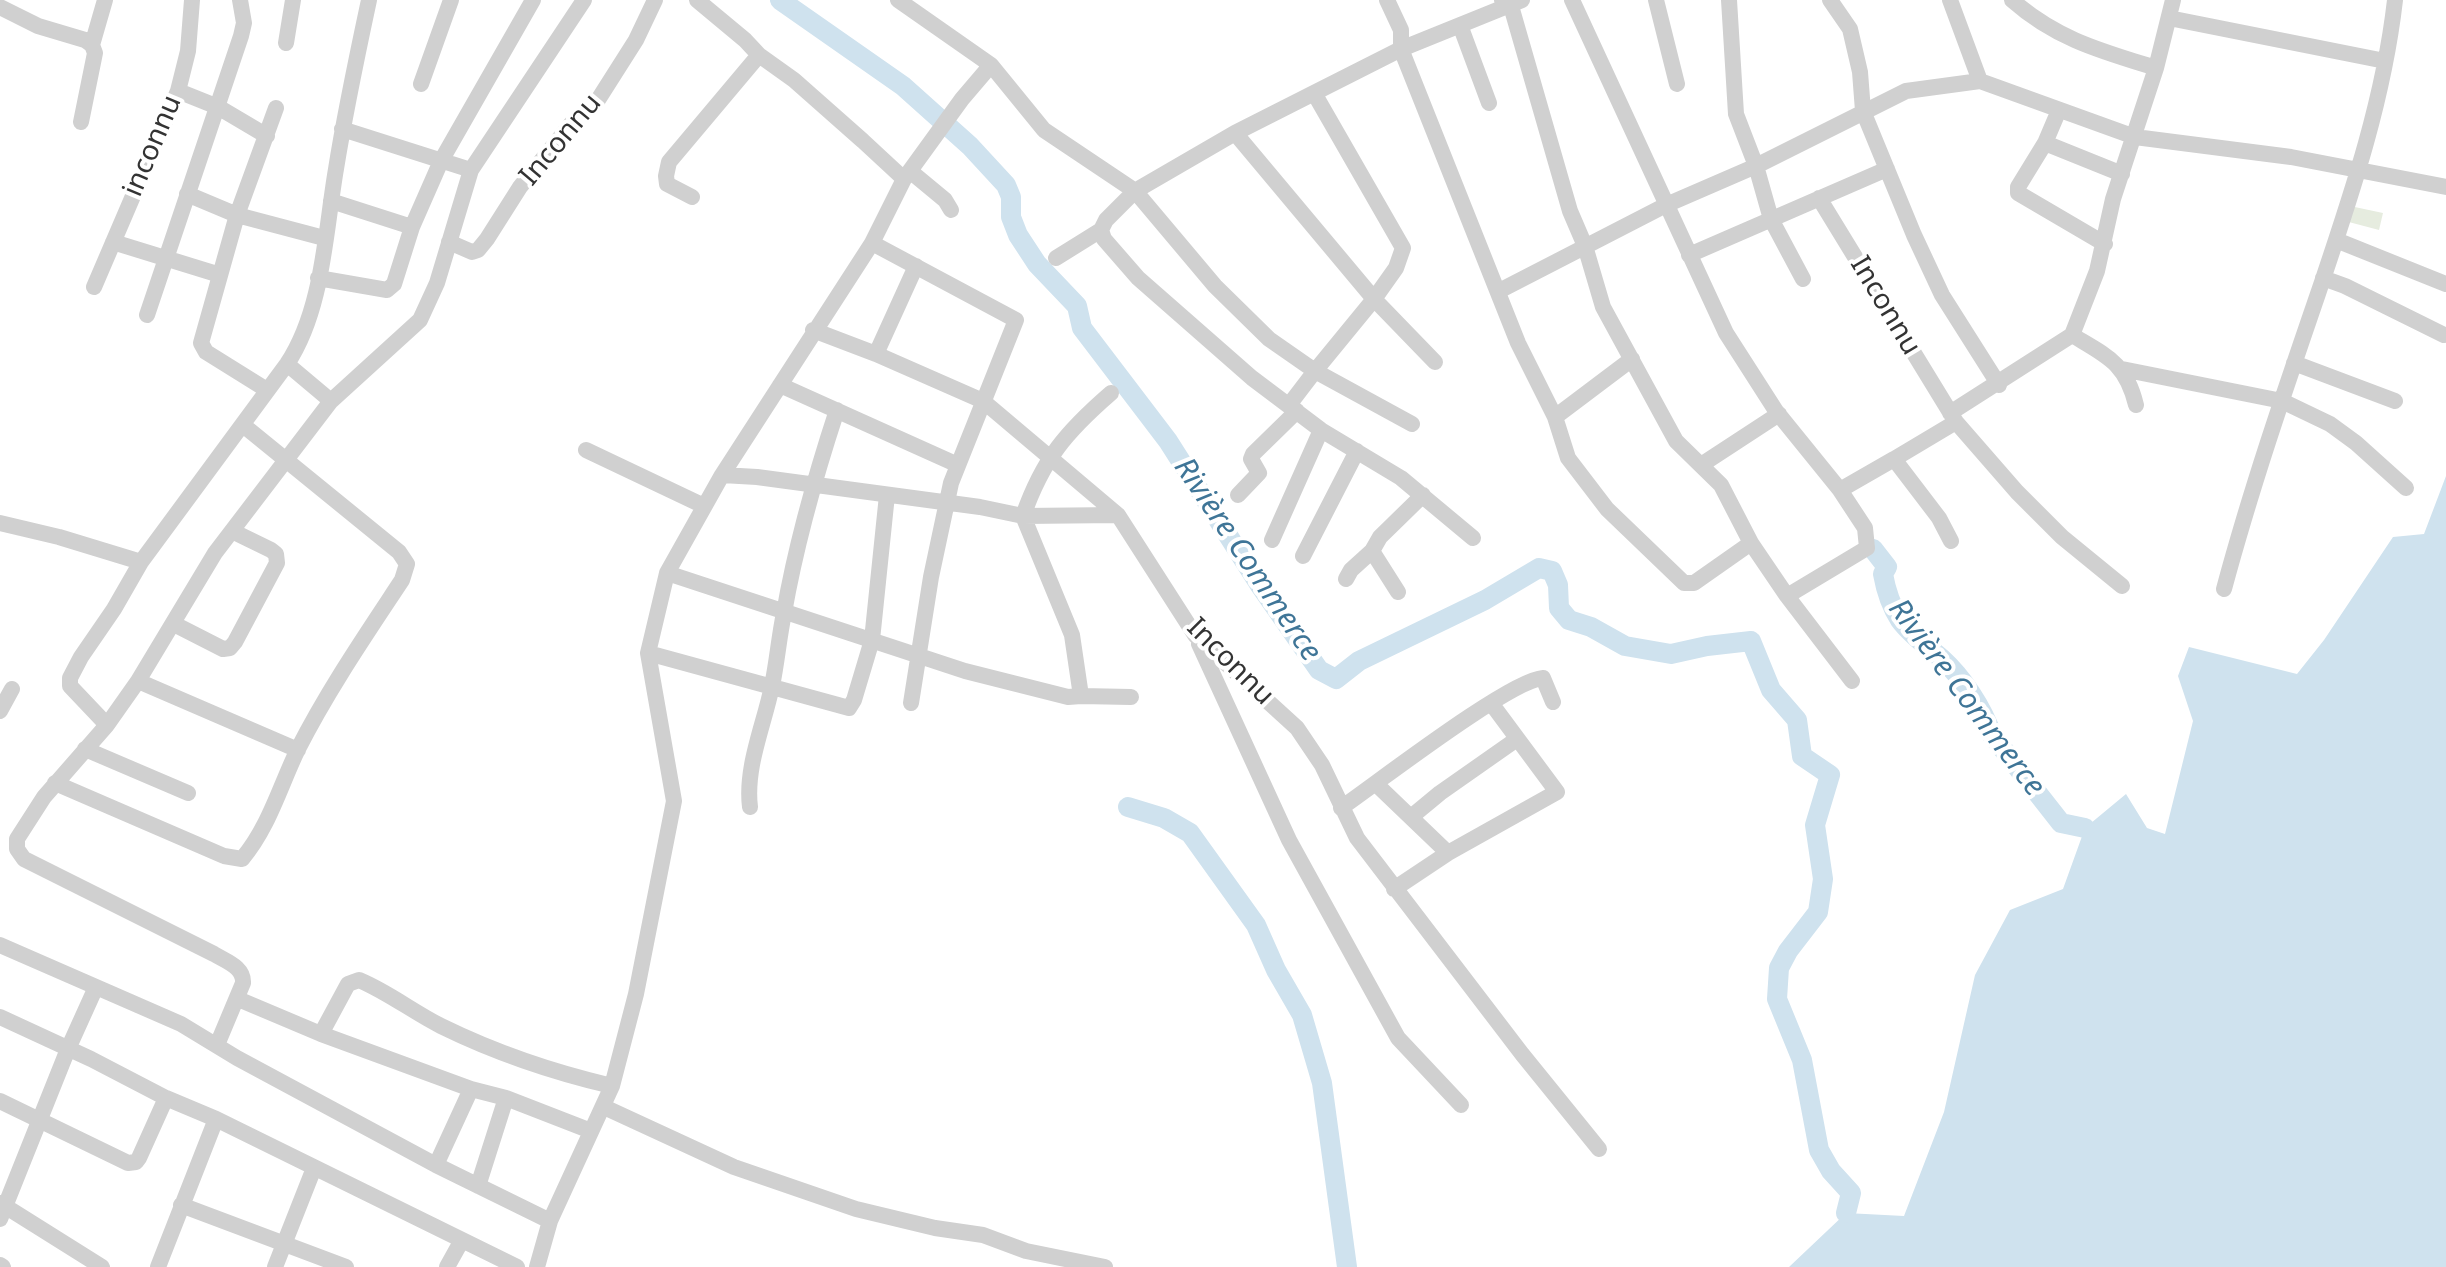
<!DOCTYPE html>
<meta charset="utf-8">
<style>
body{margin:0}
canvas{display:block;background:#fff}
</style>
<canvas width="2446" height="1267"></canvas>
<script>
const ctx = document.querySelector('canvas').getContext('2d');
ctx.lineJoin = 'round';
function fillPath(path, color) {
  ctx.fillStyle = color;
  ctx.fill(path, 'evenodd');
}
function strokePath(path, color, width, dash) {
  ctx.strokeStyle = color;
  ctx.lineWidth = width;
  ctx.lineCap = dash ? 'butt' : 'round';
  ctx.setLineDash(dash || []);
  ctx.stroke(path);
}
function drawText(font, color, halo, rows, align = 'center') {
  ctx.font = font + ' "Noto Sans",sans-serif';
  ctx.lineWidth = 8;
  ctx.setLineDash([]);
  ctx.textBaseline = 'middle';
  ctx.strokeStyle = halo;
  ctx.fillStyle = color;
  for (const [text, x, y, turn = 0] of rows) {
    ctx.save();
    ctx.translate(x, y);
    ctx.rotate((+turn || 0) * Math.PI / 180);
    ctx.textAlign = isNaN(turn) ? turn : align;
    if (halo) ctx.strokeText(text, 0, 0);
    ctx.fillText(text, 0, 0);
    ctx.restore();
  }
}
fillPath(new Path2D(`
 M2350,206L2383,213L2379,230L2345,221Z`), '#e6ecdf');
fillPath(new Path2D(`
 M2446,476V1267H1789L1846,1213L1904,1216L1944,1112L1975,975L2010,910L2063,889L2085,828L2126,794L2147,828L2165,834L2193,721L2178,676L2189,647L2297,674L2324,640L2393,537L2424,534Z`), '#cfe2ee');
strokePath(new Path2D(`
 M780,0L903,86L970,146L1006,185L1011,197V217L1018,235L1037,264L1077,306L1082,328L1168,441L1259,584L1319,670L1336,679L1359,661L1485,600L1539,568L1552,571L1558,585L1559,608L1569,620L1591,627L1625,646L1671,654L1707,646L1751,641L1771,690L1797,720L1802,756L1830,775L1815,825L1823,879L1818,912L1788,951L1779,968L1777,999L1802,1060L1819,1150L1831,1171L1851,1193L1846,1213
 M1873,549L1887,567L1883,574C1886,591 1891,606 1900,620C1911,635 1927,646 1941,658C1963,678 1982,707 1992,735L2061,823L2085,828
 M1128,807L1164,818L1190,833L1256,925L1276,970L1302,1015L1322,1083L1347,1267`), '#cfe2ee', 20);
strokePath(new Path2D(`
 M898,0L991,65L1044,130L1135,191L1215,286L1269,339L1315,371L1374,299L1435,362
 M1387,0L1401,30V49L1518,343L1555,417L1568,458L1607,509L1684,583H1694L1751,543
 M1502,0L1511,6L1570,211L1585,246L1603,307L1676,441L1721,485L1751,543L1787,596L1852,681
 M1572,0L1726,333L1776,411L1840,490L1865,528L1867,548L1787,596
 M1656,0L1677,84
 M1729,0L1736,114L1756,166L1771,219L1803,279
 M1830,0L1850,29L1860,72L1863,111L1914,235L1942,295L1999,385
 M1950,0L1980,81
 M2012,0C2056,39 2101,51 2156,68
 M0,7L38,26L85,40L92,45L95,53L81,122
 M2169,18L2385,61
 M1460,25L1489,103
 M286,43L293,0
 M92,45L105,0
 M421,84L451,0
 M178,91L218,107L267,136
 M1314,93L1235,133L1135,191L1106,220L1101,230L1104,239L1138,278L1252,378L1321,430L1401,478L1473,538
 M2059,110L2045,143L2122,174
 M342,129L471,170
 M1235,133L1374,299L1396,268L1403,248L1314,93L1401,49L1522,0
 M2045,143L2018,187V193L2105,244
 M910,171L945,200L951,210
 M904,179L962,99L991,65
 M187,194L237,215L324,238
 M692,197L667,184L666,176L669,162L759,55
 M1819,198L1956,422L2017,492L2062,537L2122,586
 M331,201L412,227
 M2336,240L2446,284
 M113,242L220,275
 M449,242L472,252L478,250L487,239L520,187L571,124L596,103L636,40L655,0
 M872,243L1016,320L951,483L931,577L911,703
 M1689,255L1887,169
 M1056,258L1101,230
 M318,278L387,290L394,284L412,227L441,161L533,0
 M2323,278L2345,286L2444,335
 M94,287L178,91L188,51L192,0
 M1499,291L1666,205L1756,166L1906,91L1980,81L2135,137L2291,157L2446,187
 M147,315L241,36L244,23L240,0
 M813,330L876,354L983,401L1118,515L1195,635L1297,728L1322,765L1357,838L1522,1054L1599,1149
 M876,354L916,266
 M2294,363L2395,401
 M287,364L331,401
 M2122,369L2282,401L2330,424L2356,443L2406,488
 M780,385L958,465
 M267,390L206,352L201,343L237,215L276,108
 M1289,405L1315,371L1412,424
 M2136,405C2126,363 2107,356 2072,335L2097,271L2113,199L2156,68L2173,0
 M1950,413L2072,335
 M1555,417L1632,359
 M586,450L704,506
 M1894,459L1956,422
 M1701,465L1779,414
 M722,475L757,477L980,507L1023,516L1118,515
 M1840,490L1894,459L1939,518L1951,541
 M1238,495L1259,473L1251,459L1253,454L1297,411
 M0,523L59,537L141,562
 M1272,540L1321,430
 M1372,551L1398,592
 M1303,556L1357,451
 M667,573L965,671L1068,697L1081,696L1072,635L1023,516C1043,459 1066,432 1111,393
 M1346,579L1351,570L1372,551L1380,537L1423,495
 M2224,589C2252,485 2287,384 2322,282C2353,190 2384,97 2395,0
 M174,624L223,649L230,648L235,642L277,563L276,554L271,550L232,531
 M1199,644L1289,840L1398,1038L1461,1105
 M648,653L849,708L854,700L872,640L887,495
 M138,681L298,750
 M1081,696L1131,697
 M0,711L12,689
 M107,725L70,686V678L81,657L114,609L141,562L287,364C323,310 325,233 336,169C345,112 357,56 369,0
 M85,749L188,793
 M55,783L224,856L242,859C269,827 280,786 298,749C328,690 365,636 402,580L407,564L399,552L243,425
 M1376,784L1448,853
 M750,807C745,767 764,725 772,686C777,662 779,637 784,613C796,544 815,477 837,410
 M1341,808C1376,784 1510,680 1543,678L1553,702
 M1411,817L1440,793L1517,739
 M1394,889L1448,853L1557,792L1491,703
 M0,945L181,1024L237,1058L436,1165L550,1221
 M238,999L321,1034L471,1089L436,1165
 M0,1017L91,1059L166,1098L216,1119L517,1267
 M321,1034L348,984L359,980C388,992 413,1012 441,1026C496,1053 552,1072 612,1086
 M217,1045L243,983C244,967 227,962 214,954L24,859L17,849V839L44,797L107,725L138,681L215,553L331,401L420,320L437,283L471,170L584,0
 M471,1089L506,1098
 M0,1101L128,1163L136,1162L139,1158L166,1098
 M604,1107L734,1167L856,1209L935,1228L983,1235L1026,1251L1105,1267
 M478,1186L506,1098L591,1131
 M0,1203L102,1267
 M181,1205L346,1267
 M0,1219L68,1049L96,987
 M0,1265L3,1267
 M158,1267L216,1119
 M275,1267L314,1168
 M447,1267L462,1240
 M537,1267L550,1221L612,1086L636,994L674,801L648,653L667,573L722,475L872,243L904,179L863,141L794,80L759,55L745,40L697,0`), '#d0d0d0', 16);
drawText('28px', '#333', '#fff', [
 ["Inconnu",561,140,-50],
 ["inconnu",153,146,-67],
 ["Inconnu",1885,306,59],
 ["Inconnu",1230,662,45]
]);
drawText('italic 30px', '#3f7597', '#fff', [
 ["Rivière Commerce",1247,560,56],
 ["Rivière Commerce",1966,698,53]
]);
</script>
